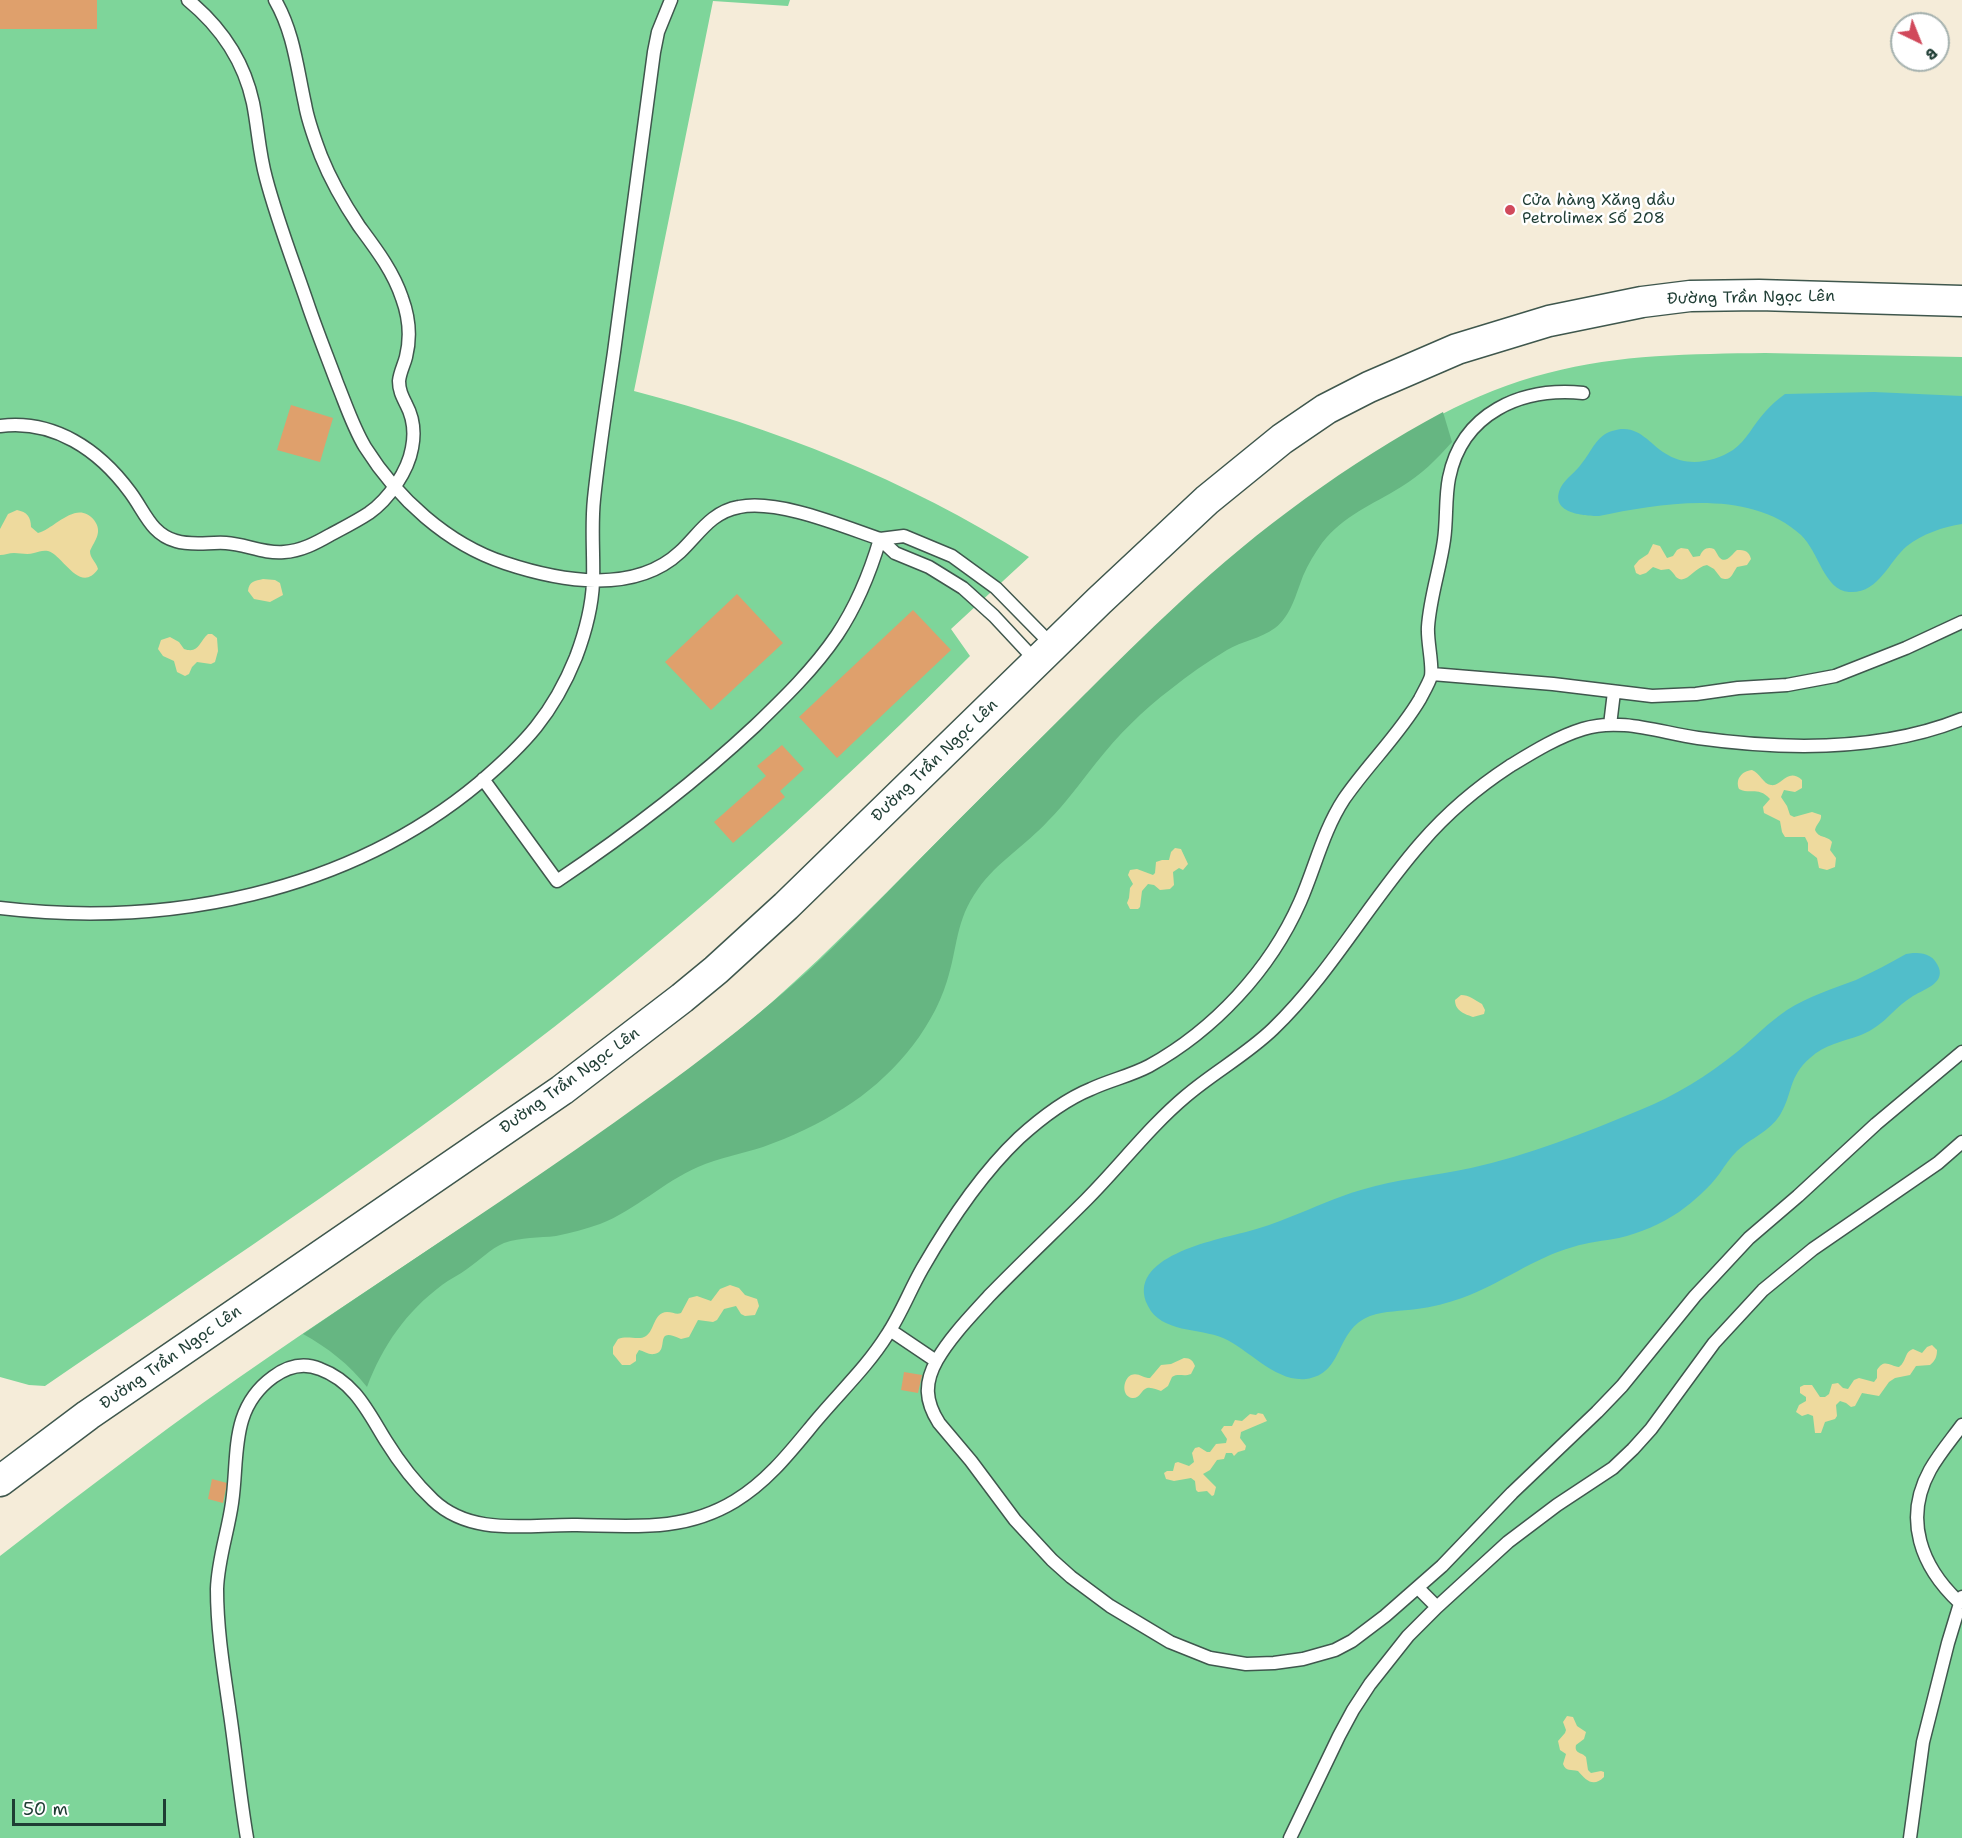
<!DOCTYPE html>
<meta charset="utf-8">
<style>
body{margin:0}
#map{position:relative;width:1962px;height:1838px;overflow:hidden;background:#f5ecd9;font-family:"Shantell Sans",sans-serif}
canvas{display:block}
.north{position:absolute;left:1890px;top:12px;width:60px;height:60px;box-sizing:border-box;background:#fff;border:2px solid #a5b1ae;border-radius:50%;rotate:137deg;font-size:16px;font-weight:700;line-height:24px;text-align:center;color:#1f3d34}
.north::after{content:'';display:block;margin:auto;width:21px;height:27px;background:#d1495b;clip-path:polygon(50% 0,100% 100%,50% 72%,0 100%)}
.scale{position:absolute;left:12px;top:1799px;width:154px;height:27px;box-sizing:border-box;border:3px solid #1f3d34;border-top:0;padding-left:8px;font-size:18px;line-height:21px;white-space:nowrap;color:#1f3d34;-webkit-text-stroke:4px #fff;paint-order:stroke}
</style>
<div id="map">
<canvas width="1962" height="1838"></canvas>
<div class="north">B</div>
<div class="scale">50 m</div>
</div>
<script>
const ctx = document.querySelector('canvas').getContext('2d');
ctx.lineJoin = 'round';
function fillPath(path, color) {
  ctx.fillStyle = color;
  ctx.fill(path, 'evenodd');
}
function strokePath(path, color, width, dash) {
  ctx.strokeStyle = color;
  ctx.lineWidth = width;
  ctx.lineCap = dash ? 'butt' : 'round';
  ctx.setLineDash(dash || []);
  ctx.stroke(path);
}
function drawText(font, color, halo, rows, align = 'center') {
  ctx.font = font + ' "Shantell Sans",sans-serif';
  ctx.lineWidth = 5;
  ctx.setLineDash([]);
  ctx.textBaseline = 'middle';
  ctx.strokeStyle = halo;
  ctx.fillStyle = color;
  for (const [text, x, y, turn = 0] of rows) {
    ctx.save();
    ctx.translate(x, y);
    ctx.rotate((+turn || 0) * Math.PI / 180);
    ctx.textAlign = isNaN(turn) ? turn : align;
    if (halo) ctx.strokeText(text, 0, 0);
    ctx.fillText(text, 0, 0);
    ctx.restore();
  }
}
fillPath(new Path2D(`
 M0,0H790L788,6L713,1L634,391C778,429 903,478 1029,557L951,629L970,656C848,778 722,893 587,1001C414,1139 228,1261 45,1386L29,1385L0,1377Z
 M1765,353L1962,357V1838H0V1556C89,1487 179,1418 273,1354C423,1251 579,1155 723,1043C789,991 848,931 907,872C966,812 1026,753 1086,694C1167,614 1248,537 1343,474C1408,431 1472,392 1548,373C1619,354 1693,354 1765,353Z`), '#7ed59a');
fillPath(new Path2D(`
 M1443,412L1452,442C1437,459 1421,475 1401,487C1372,505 1344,515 1322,543C1315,553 1308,564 1303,576C1296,594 1291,616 1275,628C1260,639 1242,641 1227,650C1207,662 1188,675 1171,689C1143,710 1118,735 1096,763C1080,783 1066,803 1048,821C1026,845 997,862 978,889C955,921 958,947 947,981C931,1033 889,1080 844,1108C819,1124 791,1137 763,1147C741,1154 719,1158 698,1167C663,1182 636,1210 600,1224C586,1229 571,1233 556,1236C539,1238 521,1237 504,1243C490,1249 480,1260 467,1269C459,1275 450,1279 442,1285C406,1312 383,1345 367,1387C349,1364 328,1348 303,1334C407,1263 512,1195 615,1122C681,1075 746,1027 807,972C845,937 880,899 917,862C970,808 1025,754 1079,700C1112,667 1145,634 1180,602C1258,529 1348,463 1443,412Z`), '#66b682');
fillPath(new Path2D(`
 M17,510C27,512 31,517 31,527L38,533C55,529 76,499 94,520C103,532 95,540 90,551C90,559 96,561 98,569C80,595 63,555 48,551C42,550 39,552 34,553C27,555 21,553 14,553C9,553 5,555 0,555V529L8,514Z
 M1653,544L1660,546L1667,558L1673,556L1677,550L1681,548L1688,549L1693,557L1700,556C1702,550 1707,546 1714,549C1716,551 1717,554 1719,557C1726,565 1732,554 1737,550C1745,550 1749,551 1751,559L1747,565L1737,567C1732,574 1731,582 1721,578L1714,569L1707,565C1694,567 1686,586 1676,577C1674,574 1672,571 1669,569L1661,570L1653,567L1646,573L1640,575L1636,573L1634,566L1639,560L1648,554Z
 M263,579L275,580L280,583L283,595L270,602L254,599L248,591C249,581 255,581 263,579Z
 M208,634H212L217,638L218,651L215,662L211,664L197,662L192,667L189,674L185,676L177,672L174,661L163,656L158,649L161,640L170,637L179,642L184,649C199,654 199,642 208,634Z
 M1752,770C1760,773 1763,784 1771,785C1782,787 1787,767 1802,780V788L1795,792L1784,790L1781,797L1787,806L1790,815L1794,817L1812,812L1821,815C1822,821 1816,824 1815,830C1819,839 1827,835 1832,842L1830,850L1836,858L1835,867L1827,870L1819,868L1817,858L1808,851V843L1805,837H1785L1782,832L1780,821L1764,813L1763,807L1770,799C1758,786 1750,795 1739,789C1735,779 1742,771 1752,770Z
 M1175,848L1181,849L1188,864L1183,870L1179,868L1173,872L1174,885L1170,889L1160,890L1154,885L1148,884L1142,891L1140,907L1138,909H1130L1127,903L1129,898L1130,888L1133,884L1128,875L1130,870L1137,869L1153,875L1155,873L1156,862L1162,860H1169L1171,852Z
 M1461,995C1469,995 1475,1000 1482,1004L1485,1010L1484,1014L1473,1017C1465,1014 1455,1011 1455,1000Z
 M730,1285L739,1288L745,1295L757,1299L759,1306L755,1315L745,1316L741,1314L736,1306L724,1309L717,1320L713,1322L698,1320L689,1337L681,1339C652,1325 671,1352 654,1354C649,1355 644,1351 639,1350L636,1355V1361L630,1365H622L613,1354V1347L618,1339C628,1335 639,1341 646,1336C655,1330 653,1313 667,1312C673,1312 676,1315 681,1313L689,1298L697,1296L711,1301L720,1289Z
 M1932,1345L1937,1350C1937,1357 1935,1361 1930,1365L1916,1366L1910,1375L1895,1378L1889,1382L1879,1396L1862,1393L1855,1406L1851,1407L1846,1403L1840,1401L1836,1405L1837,1416L1835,1419L1825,1422L1821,1433H1815L1813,1416L1808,1414L1802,1416L1796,1412L1799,1405L1806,1401V1397L1800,1393V1387L1804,1385H1812L1820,1397H1825L1829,1394L1832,1384L1838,1383L1843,1388L1848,1389L1854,1380L1859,1378L1874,1382L1877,1378V1370C1884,1358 1890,1366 1899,1367C1907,1361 1904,1352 1913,1349L1922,1353L1927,1347Z
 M1184,1358C1191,1358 1193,1361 1195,1366L1191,1374C1184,1377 1178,1373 1172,1377L1168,1386L1161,1391C1157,1390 1152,1387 1147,1388C1141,1390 1140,1399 1132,1398C1121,1396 1123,1379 1131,1375C1138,1372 1143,1378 1150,1378L1161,1365L1171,1364Z
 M1258,1413L1263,1414L1267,1421L1241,1432L1240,1438L1246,1446L1245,1450L1238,1452L1234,1456L1232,1453H1226L1224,1459L1217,1460L1210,1470L1203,1474L1216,1487L1214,1495L1212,1496L1207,1491L1198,1492L1196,1490L1195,1481L1191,1478L1174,1481L1166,1479L1164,1473L1167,1471H1173L1175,1463L1178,1462L1189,1466L1194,1462L1192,1453L1195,1448L1199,1447L1207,1452H1210L1216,1444L1226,1443L1227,1439L1221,1430L1224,1426H1232L1235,1420L1242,1421L1250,1414L1256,1415Z
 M1567,1716L1573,1717L1577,1726L1586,1732L1584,1739L1576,1745C1574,1754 1582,1752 1586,1757L1588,1770L1591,1773L1601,1771L1604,1772V1777C1593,1788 1586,1780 1578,1771C1571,1769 1566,1772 1563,1764L1566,1754L1560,1750L1558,1741L1565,1733L1566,1730L1563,1722Z`), '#eeda9e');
fillPath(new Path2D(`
 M1874,392L1962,396V524C1943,527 1922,534 1907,546C1888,562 1879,594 1849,592C1824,590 1819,552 1801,535C1750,488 1661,503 1599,516C1583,516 1548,513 1561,487C1566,478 1576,472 1582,463C1592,451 1596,436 1612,431C1639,422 1649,445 1668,455C1688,467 1714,462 1733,450C1747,440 1753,425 1765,412C1771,405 1778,399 1785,394Z
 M1913,953C1922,953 1932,954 1937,964C1948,982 1925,989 1913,996C1905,1001 1898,1007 1891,1014C1882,1023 1873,1030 1861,1035C1842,1042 1825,1044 1810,1058C1788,1077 1793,1094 1780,1115C1769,1132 1751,1138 1737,1151C1730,1158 1725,1165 1720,1173C1709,1188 1694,1201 1679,1212C1661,1224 1640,1233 1619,1238C1604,1241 1588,1242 1573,1247C1533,1258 1501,1284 1462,1298C1448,1303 1432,1307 1417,1309C1401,1311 1385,1311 1370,1316C1334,1330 1345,1374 1306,1379C1275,1382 1250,1350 1223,1338C1200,1328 1161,1333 1148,1306C1124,1257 1215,1240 1246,1232C1261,1228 1276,1223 1290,1217C1314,1208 1336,1197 1361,1190C1397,1179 1434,1176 1471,1168C1529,1155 1585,1133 1640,1110C1675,1096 1707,1076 1737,1052C1754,1038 1769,1022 1787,1010C1809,996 1832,989 1856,980C1873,972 1890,963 1906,954Z`), '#51beca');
fillPath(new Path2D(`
 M0,0H97V29H0Z
 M291,405L333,418L320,462L277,450Z
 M737,594L783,643L711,710L665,662Z
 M913,610L951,650L837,758L799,717Z
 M782,745L804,769L780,791L785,797L733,843L714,822L766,776L757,766Z
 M904,1372L922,1375L918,1393L901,1390Z
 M212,1479L227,1483L223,1503L208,1499Z`), '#dfa06c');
const service = new Path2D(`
 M188,0C221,27 244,61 253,103C258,128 259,153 266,178C277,220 293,261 307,302C316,329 327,356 337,383C346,405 353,427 365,447C397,498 447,544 505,563C559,581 634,595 680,552C699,534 711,512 739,507C778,499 842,526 880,539C870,573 857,605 837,635C814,669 784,698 755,726C693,784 627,834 557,881L483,779
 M0,426C54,419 99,450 130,492C145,512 151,534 176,541C192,546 209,542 226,543C245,544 264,554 284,552C301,551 316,543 330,535C343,528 357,521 369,513C389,499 408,471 412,448C415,433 413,417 406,404C402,396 399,390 399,381C400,372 404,365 406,357C411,337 409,317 402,298C393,271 376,249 359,226C345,205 331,181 321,156C315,140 308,122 305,104C297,68 294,33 275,0
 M1036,661L994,616L963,588L929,567L895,553L880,539L904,536L952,556L996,588L1053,646
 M1432,674L1553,684L1652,696L1696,694L1738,688L1787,685L1835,676L1906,648L1962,622
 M1962,719C1880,752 1784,750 1698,738C1661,733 1621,717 1583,729C1557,737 1533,752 1510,766C1478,787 1447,813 1422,842C1369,902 1331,973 1273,1029C1246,1055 1214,1072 1186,1096C1149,1127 1120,1166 1086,1200C1054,1232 1021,1263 989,1296C971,1316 951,1336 937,1360C924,1383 925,1401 939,1423L971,1461L1015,1520L1052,1560L1071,1577L1110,1606L1170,1642L1210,1658L1246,1664L1274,1663L1303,1659L1335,1650L1352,1641L1385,1616L1442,1566L1512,1493L1597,1412L1622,1386L1695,1296L1749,1238L1798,1196L1876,1124L1962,1052
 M1610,725L1614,692
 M0,908C167,928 347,893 479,783C525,744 553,714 576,657C585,633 592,608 593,582C594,555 591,527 594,499C599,450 607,401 614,352C627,252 641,152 654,52L658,32L671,0
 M890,1330L936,1361
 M1418,1588L1437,1607
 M1960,1603C1921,1567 1903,1519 1930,1470C1939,1454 1951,1440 1962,1425
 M247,1838C240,1797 236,1755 230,1714C224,1672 217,1631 217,1589C218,1559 228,1532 232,1503C239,1456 229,1409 273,1377C288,1366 303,1362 320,1369C355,1382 368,1412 386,1441C399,1462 415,1483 433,1500C472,1537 528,1524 577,1525C634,1526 684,1532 735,1501C768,1481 791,1451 815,1422C839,1393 867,1367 887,1335C901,1314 910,1290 922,1269C949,1222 980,1175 1019,1138C1041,1118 1064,1100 1091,1089C1110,1080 1130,1076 1149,1066C1214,1030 1270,970 1300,902C1315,868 1323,831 1344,799C1368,764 1399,735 1420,699C1422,695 1430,681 1431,676C1433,664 1427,641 1428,627C1430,597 1440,569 1444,540C1447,520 1445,498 1449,478C1462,413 1521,387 1583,393
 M1290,1838L1339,1736L1353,1710L1370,1684L1408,1636L1437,1607L1508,1542L1557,1505L1613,1468L1633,1449L1651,1429L1714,1343L1763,1290L1813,1249L1938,1163L1962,1142
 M1910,1838L1923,1742L1948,1643L1962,1597`);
const tertiary = new Path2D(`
 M0,1481L88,1415L562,1090L682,998L716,970L786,906L1099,601L1207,500L1282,439L1326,409L1369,387L1457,349L1549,321L1642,302L1690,296L1759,295L1962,301`);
strokePath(service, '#3f574d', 15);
strokePath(tertiary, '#3f574d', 33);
strokePath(service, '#fff', 12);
strokePath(tertiary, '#fff', 30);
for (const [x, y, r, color] of [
 [1510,210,6,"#d1495b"]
]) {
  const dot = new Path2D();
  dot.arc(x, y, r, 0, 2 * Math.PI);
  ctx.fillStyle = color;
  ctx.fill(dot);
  strokePath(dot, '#fff', 2);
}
drawText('16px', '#1f3d34', '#fff', [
 ["Cửa hàng Xăng dầu",1522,201],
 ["Petrolimex Số 208",1522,219]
], 'left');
drawText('16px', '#1f3d34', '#fff', [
 ["Đường Trần Ngọc Lên",1751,298,-1],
 ["Đường Trần Ngọc Lên",935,761,-44],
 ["Đường Trần Ngọc Lên",570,1081,-36],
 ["Đường Trần Ngọc Lên",171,1358,-35]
]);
</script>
